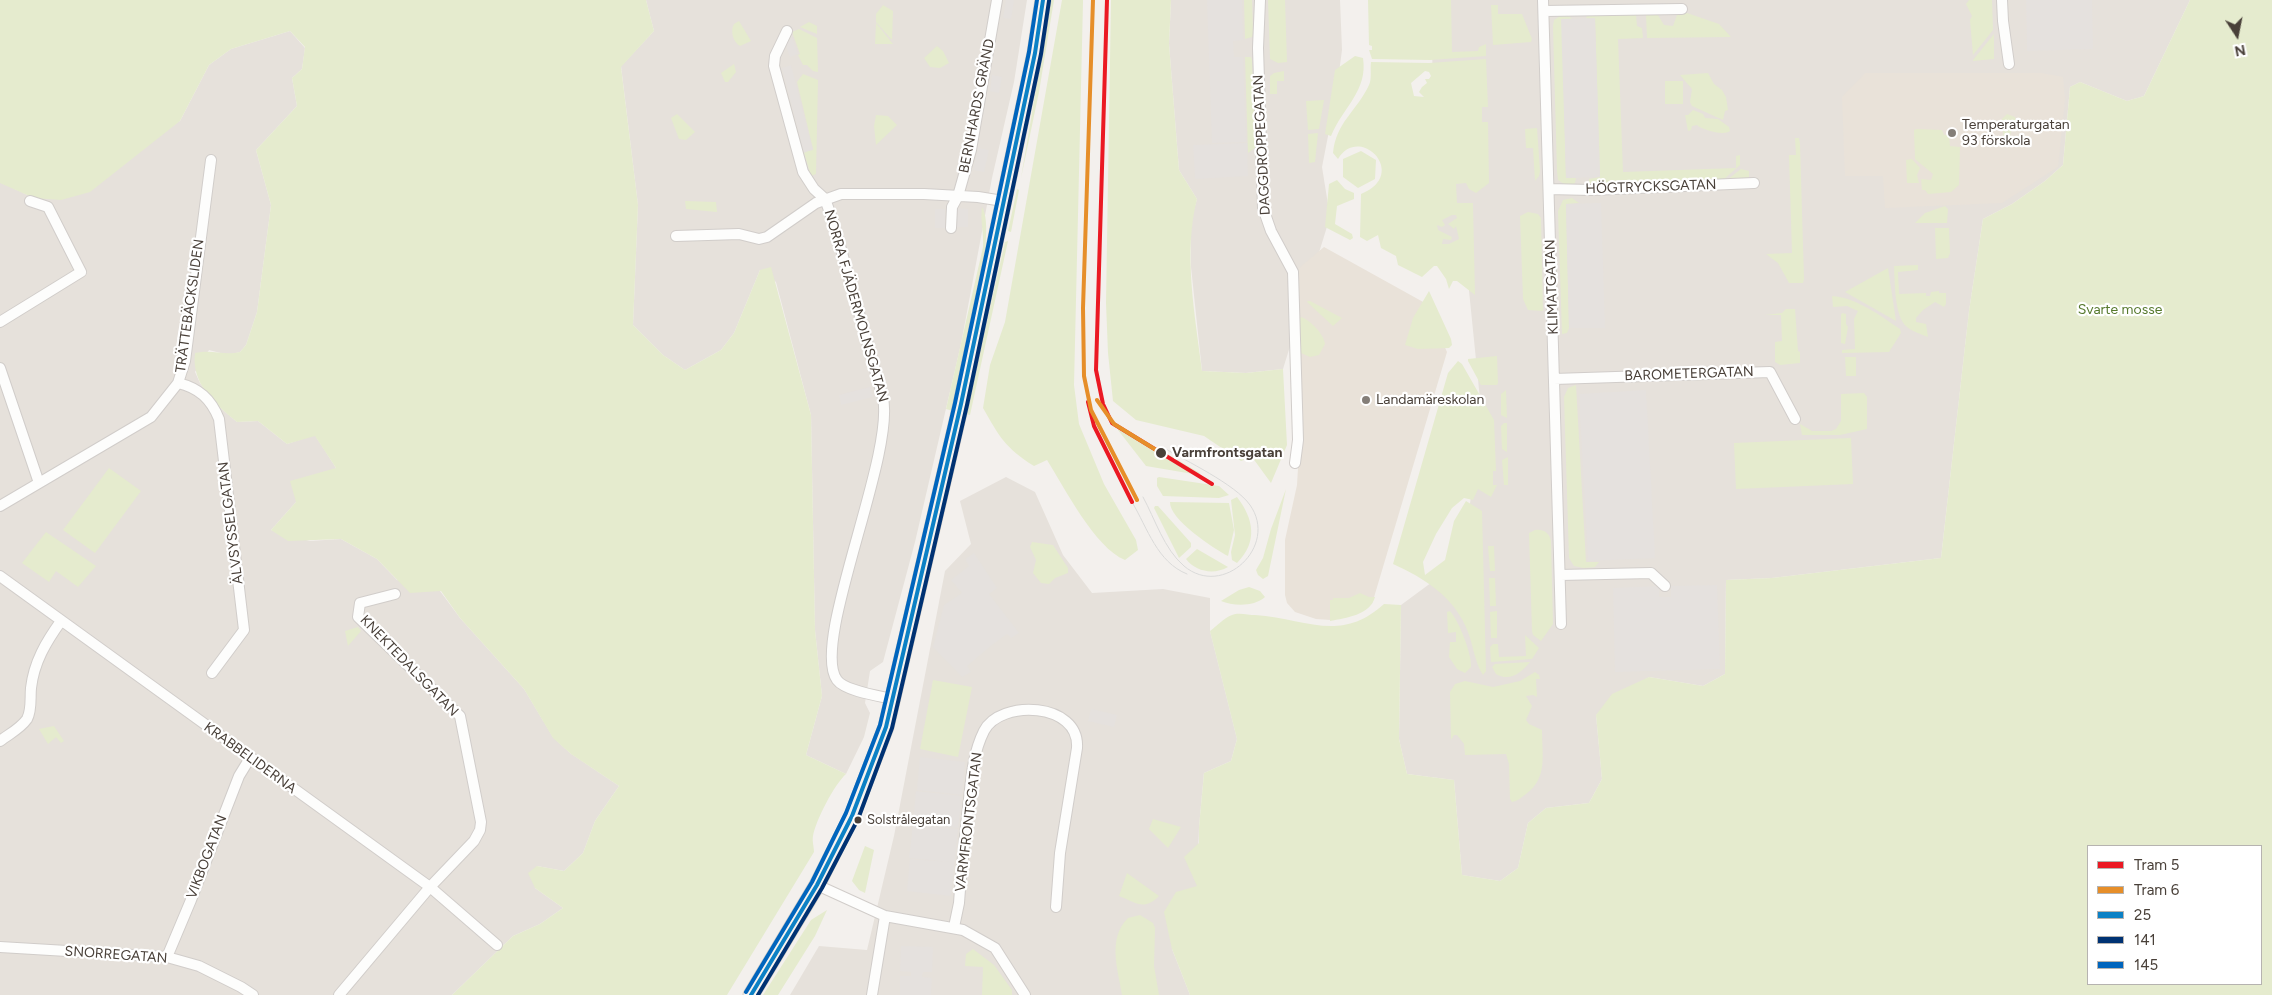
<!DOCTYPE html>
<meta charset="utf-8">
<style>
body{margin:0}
#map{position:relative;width:2272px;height:995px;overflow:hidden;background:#f3f0ed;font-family:Figtree,sans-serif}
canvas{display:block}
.legend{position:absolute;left:2087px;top:845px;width:175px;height:140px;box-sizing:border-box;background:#fff;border:1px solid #b6b3b0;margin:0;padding:6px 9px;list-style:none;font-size:15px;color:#494039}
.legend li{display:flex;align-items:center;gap:10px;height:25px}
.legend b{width:25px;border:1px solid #b6b3b0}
.north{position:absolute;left:2212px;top:10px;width:50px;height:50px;-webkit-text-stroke:4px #fff;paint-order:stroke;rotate:169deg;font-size:14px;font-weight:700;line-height:20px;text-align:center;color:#494039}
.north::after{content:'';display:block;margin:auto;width:18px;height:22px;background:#494039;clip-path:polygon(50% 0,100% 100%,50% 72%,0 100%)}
</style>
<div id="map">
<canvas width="2272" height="995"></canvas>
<ul class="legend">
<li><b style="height:6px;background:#eb1923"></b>Tram 5</li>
<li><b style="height:6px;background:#e68e29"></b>Tram 6</li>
<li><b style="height:6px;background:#0c81c5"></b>25</li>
<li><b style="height:6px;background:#003273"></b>141</li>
<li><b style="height:6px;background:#0065bd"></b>145</li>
</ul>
<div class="north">N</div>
</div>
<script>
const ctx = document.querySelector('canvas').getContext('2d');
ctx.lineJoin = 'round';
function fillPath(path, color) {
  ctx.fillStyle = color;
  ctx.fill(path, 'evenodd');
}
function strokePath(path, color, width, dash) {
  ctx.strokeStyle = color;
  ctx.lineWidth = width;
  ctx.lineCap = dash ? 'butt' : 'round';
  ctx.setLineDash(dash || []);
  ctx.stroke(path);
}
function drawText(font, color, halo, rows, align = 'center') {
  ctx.font = font + ' Figtree,sans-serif';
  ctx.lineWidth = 4.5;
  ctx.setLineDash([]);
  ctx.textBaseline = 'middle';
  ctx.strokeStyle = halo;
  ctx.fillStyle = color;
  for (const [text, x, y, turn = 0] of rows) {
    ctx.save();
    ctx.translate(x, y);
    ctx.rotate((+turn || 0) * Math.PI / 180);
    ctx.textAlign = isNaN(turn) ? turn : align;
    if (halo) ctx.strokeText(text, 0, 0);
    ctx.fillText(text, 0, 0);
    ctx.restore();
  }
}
fillPath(new Path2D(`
 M646,0H1027L1014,82L992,178L961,344L915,542L883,662L870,671L865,703L870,713L864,737L846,774L806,755L822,696L815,630L811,415L776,282L760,270L734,333L721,350L685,370L663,355L633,325L638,205L621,66L654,31Z
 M1171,0H1340L1342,50L1336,95L1322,167L1330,217L1283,369L1246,373L1202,371L1191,267V220L1197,199L1179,170L1169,44Z
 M1432,0H2190L2144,96L2127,101L2080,82L2070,87L2063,165L2045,181L2012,204L1983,219L1969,311L1941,558L1772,578L1726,580L1725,674L1703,686L1649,677L1596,715L1602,779L1589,803L1546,808L1528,823L1518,868L1500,881L1462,875L1454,780L1407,774L1399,739L1401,605L1462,560L1482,419L1467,271L1437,259L1433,174Z
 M290,31L305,48L302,69L292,78L297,106L256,150L271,205L257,312L246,345L240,352L228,355L209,350L195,372L200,383L217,405L237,422L258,421L287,444L315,435L336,468L296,502L271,530L310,541L341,539L377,559L397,580L440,591L460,618L524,689L553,737L570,753L619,786L595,821L583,853L564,871L537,866L535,888L563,908L540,924L513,936L452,995H0V182L34,198L180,121L209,65L231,49Z
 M1006,477L1035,492L1063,555L1092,593L1163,589L1210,598V631L1237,739L1231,761L1204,773L1199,827L1197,886L1172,949L1190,995H790L819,946L867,950L894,836L945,571L971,544L960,501Z`), '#e6e1db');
fillPath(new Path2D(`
 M1865,73H2041L2063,77L2065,99L2058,167L2002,203L1885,208L1883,176H1845L1842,97Z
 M1324,247L1425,303L1447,352L1372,604L1331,620L1316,619L1295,612L1287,603L1285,595V540L1297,485L1300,435L1298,365L1299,268Z`), '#e9e2d9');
fillPath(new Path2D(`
 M0,0H646L654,31L621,67L638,205L633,325L663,355L685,370L721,350L734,333L760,270L771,267L811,415L815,630L822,696L806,755L846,774C834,785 816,820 813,836C812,841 814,847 814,852L727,995H452L513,936L540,924L563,908L535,888L528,873L537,866L564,871L583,853L595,821L619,786L571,754L553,738L524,689L460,618L441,591L410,593L377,559L341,539L288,541L271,530L296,502L290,481L336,468L315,436L287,444L258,421L237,422C215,404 191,384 195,353C213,349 223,356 240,352L246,345L257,312L271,205L256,150L297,106L292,78L302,69L305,47L290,31L231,49L209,65L180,121L90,192L61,200L34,198L0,183Z
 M1051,0H1054L1039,92L1021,178Z
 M1062,0H1083V2L1074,385L1079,424L1104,484L1136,540L1138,550L1125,560C1095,548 1064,487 1047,460L1034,466C1005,448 999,436 983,408L990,365L1005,322Z
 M1111,0H1171L1169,44L1179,170L1197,199C1183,253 1195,315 1202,371L1246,373L1283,369L1287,445L1271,483L1252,457L1241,461L1204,436L1136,420L1113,401L1108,353L1106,303Z
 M1244,0H1252L1253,34L1252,37L1245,39Z
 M1268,0H1285L1287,62L1278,63L1270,59Z
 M1368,0H1451L1452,52L1478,51L1479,47L1486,44V56L1430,60L1372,59L1369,50H1372V46L1369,45Z
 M1969,0H1992L1993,30L1973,55L1970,20L1972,16L1966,4Z
 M2190,0H2272V995H1190L1172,949L1164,912L1176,892L1197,886L1184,857L1199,843V827L1204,773L1231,761L1237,739L1210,631C1217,626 1224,618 1232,615C1238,612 1249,615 1255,615C1305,618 1340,644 1384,604L1401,605L1399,739L1407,774L1454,780L1462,875L1500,881L1518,868L1528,823L1546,808L1589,803L1602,779L1596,715L1612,694L1649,677L1703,686L1725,674L1726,580L1772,578L1941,558L1969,311L1983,219L2012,204L2045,181L2063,165L2070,87L2080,82L2127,101L2144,96ZM2088,846H2261V984H2088Z
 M883,5L893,11L892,40L876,22V14Z
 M1491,5H1498V14H1522L1532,39L1531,42L1493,45Z
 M1687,13L1719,24L1731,37L1647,38L1646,15H1658L1664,25L1673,26L1677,15Z
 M1587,15H1636L1637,26L1642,28L1643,38L1618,39L1623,172L1736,168V156L1740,155V165L1722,181L1593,185L1589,182V179L1600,177L1595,19H1586Z
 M1560,16H1569L1572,19H1562L1566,178H1576L1575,183C1569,187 1564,184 1558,180L1557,171L1553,26L1554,20Z
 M739,21L751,41L740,46C733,42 730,31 734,24Z
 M809,22L817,26V34L800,27Z
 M876,23L893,44H875Z
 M799,29L817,38L818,72L813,71L807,65H803L798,55L800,54L792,32Z
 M1994,34V59L1973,61V60Z
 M937,46L943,51L949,63L940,68L930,67L924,58Z
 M1355,56L1363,58C1368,91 1343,107 1331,136L1325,134L1335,70Z
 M1245,57H1251L1252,60L1256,147L1248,153Z
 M1486,59L1488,107H1482V122H1488L1489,183L1476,193L1469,189L1466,183L1456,184L1457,203H1473V205L1475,295L1457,281H1453L1449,289L1446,279L1437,266H1434L1422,277L1398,265L1396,256L1381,248L1378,235L1367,241L1360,237L1361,194C1410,175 1360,123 1338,159L1333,153C1336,122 1357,111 1369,85C1372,79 1370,69 1371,62L1429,63ZM1425,71L1429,72L1431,76L1429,79H1425L1427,83L1422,87L1419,92L1424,97L1414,96L1411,83ZM1452,215H1456L1457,218L1448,224L1454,229L1456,226L1459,239L1449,244H1442L1443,239L1451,240L1452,237L1438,230L1437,225L1442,227L1445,225L1442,220Z
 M734,64L736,72L728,82H725L721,73Z
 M1284,71V81H1277V94H1270V76L1274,73Z
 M1708,73L1714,84L1722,90L1726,97L1728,110L1725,111L1723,120L1692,106L1690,102L1692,89L1680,75Z
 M803,74L818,80L816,174L811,176L804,153L813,149L797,82Z
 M1665,81H1683V104H1665Z
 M1324,100L1319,129L1308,130L1306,101Z
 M1693,110L1703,114L1705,118L1718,119L1729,127L1730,131C1724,136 1702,130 1697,125L1692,126L1691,130L1688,131L1685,115H1688Z
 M677,114L695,132L686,140L679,139L671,118Z
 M2007,114L2015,117L2016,121L2012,125L2009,142L2004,144L2002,119Z
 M876,115L888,116L897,125L876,145L874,126Z
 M1537,128L1540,171L1539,176L1535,181L1533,148H1526L1525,129Z
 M1917,129L1942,130L1944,135H1949L1950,146L1960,147L1959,185L1951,192L1928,194L1925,190H1922L1921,179L1931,180L1933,174L1915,159L1914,130Z
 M1318,133L1315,162L1309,163L1308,134Z
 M1795,138H1799L1800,144L1804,279L1803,283H1789L1778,263L1766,254L1792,253L1789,155H1796Z
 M1361,151L1376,160L1375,179L1358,188L1343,177V159Z
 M1912,159L1920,168L1917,175L1919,183H1907L1906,160Z
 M1741,169L1749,171V177L1741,181L1727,180Z
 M1337,180L1345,189L1354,193V199L1337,206L1335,224L1352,234L1353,238L1350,240L1325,227L1329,184Z
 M1017,189L1019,190L1011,232L1008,231Z
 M1572,198L1579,203L1566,204L1569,328L1567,333L1562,334L1558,211L1563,200Z
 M685,201L716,202L717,212L686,209Z
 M1945,206L1948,209L1947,223H1915L1925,213Z
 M982,207C999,233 960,375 953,411L946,409L983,247C984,233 980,221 982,207Z
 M1528,212L1538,214L1541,218L1543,311L1528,310L1523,299L1520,216Z
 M1935,228H1949L1950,253L1948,258L1936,259Z
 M1008,241L970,415L966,414L1005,242Z
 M1918,265V270L1898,272L1899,294L1926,293V296H1930L1931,292L1939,291V293H1946V304L1944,307L1935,302L1923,310L1916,318V322L1926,324L1928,337C1921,334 1913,332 1907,327C1894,317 1895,281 1894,266Z
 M1888,268L1896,321L1845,292Z
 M1429,291L1451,339L1452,345L1449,348L1418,349L1405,345L1413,318Z
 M1832,296C1855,297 1881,316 1900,329L1901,333L1889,352L1842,353V350L1855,349L1854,319L1858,311L1847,306L1833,307Z
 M1308,301H1310L1342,318L1333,326L1307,302Z
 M1786,309H1795L1798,351L1800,352V363L1780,365L1775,362V342L1782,341L1781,315H1765L1782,313Z
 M1842,313L1846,314V324L1848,327L1845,344L1841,343V315Z
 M1301,317C1310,320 1324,334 1325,344L1319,355L1310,357L1301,353L1299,320Z
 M1497,356L1498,383L1497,385H1481L1468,361V359Z
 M1845,357H1856V376H1846Z
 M1458,361L1462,364L1494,420L1496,471H1493V485H1497L1491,497L1478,489L1473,500L1464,498L1452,508L1436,534L1423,562L1425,575L1445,560L1454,521L1466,501L1482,511L1486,671L1483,675C1475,663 1473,645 1468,632C1455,597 1424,578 1393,564L1448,373Z
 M1576,385L1586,562H1599L1595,567L1584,568L1574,566L1569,558L1564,397L1568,388Z
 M1506,390L1507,418L1501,415V394Z
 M1864,393L1867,397V429L1840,435H1802L1800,424L1812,431H1831L1836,429L1841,421V394Z
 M1504,423H1507V452L1502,449L1501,426Z
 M1119,426L1200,473L1199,475L1146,466L1118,430Z
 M1851,438L1853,484L1736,489L1734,443Z
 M1508,457V485H1504L1502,460Z
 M109,468L141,491L95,553L63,530Z
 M1159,477L1219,486L1229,495L1219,498L1163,496L1157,486V478Z
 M1286,489L1268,576L1263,579L1258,575L1256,570L1263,558L1271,529Z
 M1237,497C1254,519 1258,542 1237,563L1232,560L1231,552L1235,535L1231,500Z
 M1170,502L1229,503L1234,530L1228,556C1214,549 1169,519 1170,502Z
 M1158,506L1191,543V547L1179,558L1154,508L1155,506Z
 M1535,530C1543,529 1549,532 1551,541L1553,624L1541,641L1533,635L1532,631L1529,533Z
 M46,532L96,566L78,587L56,571L49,582L22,563Z
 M1032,542L1053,545L1068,568V573L1055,578L1049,584L1041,583L1033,573L1036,560L1030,547Z
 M1488,546H1494L1495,571H1490Z
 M1197,549L1228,567C1214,575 1196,572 1186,559Z
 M1489,578H1495L1496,606H1490Z
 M1249,587L1260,591L1265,597C1254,607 1233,606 1221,601L1239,590Z
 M1360,593L1369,597H1375C1370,615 1346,618 1330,621V600H1333V598H1349Z
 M1450,611C1459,621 1472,654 1471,667L1465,673L1457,669L1449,657L1450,642H1456V632L1448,633L1447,612Z
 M1497,611V638H1491L1490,612Z
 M358,627L361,631L348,646L345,631Z
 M1525,635L1539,648L1532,659L1491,662L1490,647L1493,644H1498L1499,657L1526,656Z
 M1530,662C1521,673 1510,682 1496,674L1492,667L1495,664Z
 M1535,672L1539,675L1540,679H1536L1537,697L1533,695L1526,696L1532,706L1526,720L1529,724L1542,730C1542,755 1548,778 1526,794C1521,798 1517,801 1512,802L1510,799L1509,764L1506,754L1465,755L1464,744L1457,735H1454L1451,740L1450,692L1455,684L1465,681L1493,687L1520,681Z
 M933,680L972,687L958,757L920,749Z
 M54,726L64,741L61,743L56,737L48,744L39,729Z
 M1153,819L1181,827L1168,848L1149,829Z
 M865,846L874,850L865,893L859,890L852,881Z
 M1127,873L1159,896C1144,911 1137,903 1119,896Z
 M827,910L815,936L778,995H763L811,920Z
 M1140,915L1153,923L1155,928L1154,966L1159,995H1122C1118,969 1107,939 1128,918Z
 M973,949L994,965L1012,990V995H982L983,967L965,966L966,954Z`), '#e5ebce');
fillPath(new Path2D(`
 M1006,0H1014L1011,19L1003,18Z
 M1207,0H1242L1243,40L1233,41L1234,57H1243L1246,142L1212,143Z
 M2026,0H2092L2093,49L2027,51Z
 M1595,18L1600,177L1566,178L1561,19Z
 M791,35L798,54L790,57L783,38Z
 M791,65L813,150L804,152L782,68Z
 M992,75L1002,77L999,93L990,91Z
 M1247,143L1248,176L1195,179L1193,145Z
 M978,148L989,150L984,172L973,170Z
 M1601,203L1605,328H1569L1566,204Z
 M957,208L968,209V227H957Z
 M935,209H945V228H935Z
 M870,387L873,397L841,405L839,395Z
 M1646,390L1655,558L1588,561L1579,394Z
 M974,553L997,588L989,594L1019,633L1011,638L1007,634L992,645L967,666L971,672L962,677L933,647L944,605L962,593L951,580L969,566L965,559Z
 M1717,585L1720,669L1615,672L1613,588L1659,586V597H1671V586Z
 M1091,709L1117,715L1114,727L1088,721Z
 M920,757L965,762L962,795L917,790Z
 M916,791L962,796L958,828L913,824Z
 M913,825L958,829L951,896L907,891L910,859L950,862L909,858Z
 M901,946L933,947L932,972H923L922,977L932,978L931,995H900V976H911V972L900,971Z`), '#e5e1de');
const street = new Path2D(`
 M1260,0L1258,48L1263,208L1271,231L1293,272L1298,440L1295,463
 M1543,0L1561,624
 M2002,0L2003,21L2009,64
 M1544,11L1682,9
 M787,31L775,56L774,66L803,172L814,189L825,199L833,221L883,398C895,456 810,644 837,680C845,691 879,696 893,699
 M1549,189L1591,190L1754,183
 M951,228L952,207L958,196L971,150L997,0
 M676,236L739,234L759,239L767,237L816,203L841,194H924L978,197L1003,201
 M0,322L81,272L48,207L30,201
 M0,368L39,483
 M1554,379L1770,372L1795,419
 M178,383C199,388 211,399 219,419L244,630L212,673
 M0,506L151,417L178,383L185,361L211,160
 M1560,575L1651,573L1665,586
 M0,576L430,887L497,945
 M0,741C9,734 20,729 27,719C32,710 30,698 31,688C34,662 46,642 61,621
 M817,885L885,916L963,930L995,948L1025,995
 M954,927L959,903C961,874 964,845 967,816C971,786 971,757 984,731C1000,699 1080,702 1077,748L1060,853L1056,907
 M0,947L167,957L199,966L241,987L253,995
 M167,957L191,900L239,776L250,758
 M339,995L430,887L474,841L480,830L481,822L460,716L358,617L360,603L395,594
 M872,995L885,916`);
const secondary = new Path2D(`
 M751,995L817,885L852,816L886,727L961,404L1035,53L1043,0`);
strokePath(street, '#d1cdca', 12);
strokePath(secondary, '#d3cdc6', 17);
strokePath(street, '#fdfdfc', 10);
strokePath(secondary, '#f7f4f0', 15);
strokePath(new Path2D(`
 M1143,497C1155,519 1164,549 1184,566C1223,599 1279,546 1250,505C1235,484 1186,461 1164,448
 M1132,502C1148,529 1157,562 1187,574`), '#dadad9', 1);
strokePath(new Path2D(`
 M751,995L817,885L852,816L886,727L961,404L1035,53L1043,0`), '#0c81c5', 4);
strokePath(new Path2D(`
 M758,995L822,888L858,819L892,728L967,405L1041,54L1049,1`), '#003273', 4);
strokePath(new Path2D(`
 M746,992L812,882L846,813L880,725L955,403L1029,52L1037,0`), '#0065bd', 4);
strokePath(new Path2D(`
 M1107,0L1096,370L1103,404L1112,423L1212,484
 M1088,402L1094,426L1132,502`), '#eb1923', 4);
strokePath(new Path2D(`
 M1093,0L1083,308L1084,376L1091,410L1137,500
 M1097,400L1114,424L1161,453`), '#e68e29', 4);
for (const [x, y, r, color] of [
 [1952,133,5,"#847e78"],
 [1366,400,5,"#847e78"],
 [1161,453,6,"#494039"],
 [858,820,4.5,"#494039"]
]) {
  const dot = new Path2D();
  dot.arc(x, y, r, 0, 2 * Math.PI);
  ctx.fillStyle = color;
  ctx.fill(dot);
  strokePath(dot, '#fff', 2);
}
drawText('13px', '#494039', '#fff', [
 ["Solstrålegatan",867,820]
], 'left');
drawText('14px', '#494039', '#fff', [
 ["BERNHARDS GRÄND",977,106,-79],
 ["DAGGDROPPEGATAN",1262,145,-93],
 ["HÖGTRYCKSGATAN",1651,187,-2],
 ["KLIMATGATAN",1552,287,-92],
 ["TRÄTTEBÄCKSLIDEN",190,306,-82],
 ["NORRA FJÄDERMOLNSGATAN",856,306,74],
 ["BAROMETERGATAN",1689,374,-2],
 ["ÄLVSYSSELGATAN",231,523,-97],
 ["KNEKTEDALSGATAN",409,666,46],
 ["KRABBELIDERNA",250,758,36],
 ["VARMFRONTSGATAN",969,822,-83],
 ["VIKBOGATAN",207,857,-69],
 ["SNORREGATAN",116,955,4]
]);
drawText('14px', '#494039', '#fff', [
 ["Temperaturgatan",1962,125],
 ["93 förskola",1962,141],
 ["Landamäreskolan",1376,400]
], 'left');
drawText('14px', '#56792d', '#fff', [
 ["Svarte mosse",2120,310]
]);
drawText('bold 14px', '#494039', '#fff', [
 ["Varmfrontsgatan",1172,453]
], 'left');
</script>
